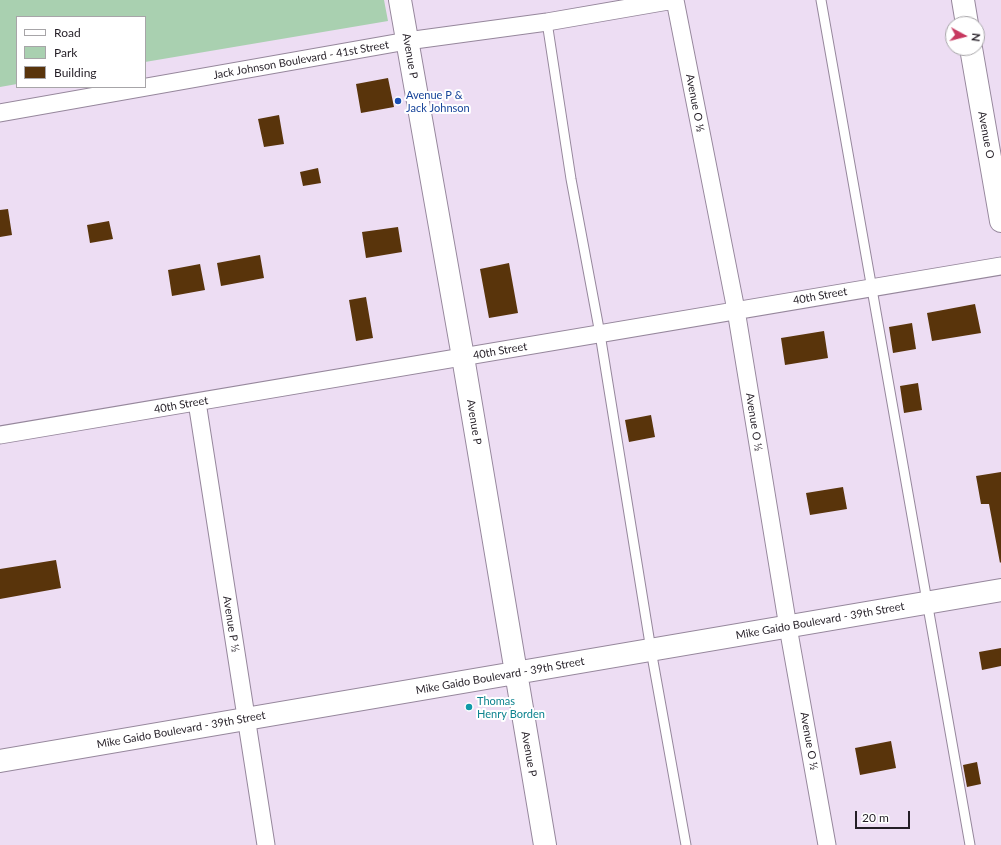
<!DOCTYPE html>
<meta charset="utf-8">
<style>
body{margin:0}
#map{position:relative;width:1001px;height:845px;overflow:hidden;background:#edddf3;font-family:Lato,sans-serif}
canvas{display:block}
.legend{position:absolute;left:16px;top:16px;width:130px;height:72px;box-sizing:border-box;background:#fff;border:1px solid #a7a5a8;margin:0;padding:5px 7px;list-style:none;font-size:12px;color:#241e26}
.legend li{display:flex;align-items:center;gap:8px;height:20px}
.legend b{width:20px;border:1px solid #a7a5a8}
.north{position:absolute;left:945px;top:16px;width:40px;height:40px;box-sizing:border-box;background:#fff;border:1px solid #a7a5a8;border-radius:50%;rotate:97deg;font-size:11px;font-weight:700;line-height:16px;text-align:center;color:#241e26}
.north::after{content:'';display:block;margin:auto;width:14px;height:18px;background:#c7385f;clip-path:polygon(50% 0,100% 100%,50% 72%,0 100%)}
.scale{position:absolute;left:855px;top:811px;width:55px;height:18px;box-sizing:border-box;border:2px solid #241e26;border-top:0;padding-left:5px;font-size:12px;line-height:14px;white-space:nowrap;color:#241e26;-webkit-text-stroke:3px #fff;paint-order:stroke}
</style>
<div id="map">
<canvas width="1001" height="845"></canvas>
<ul class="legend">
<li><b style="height:5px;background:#fff"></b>Road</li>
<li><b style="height:11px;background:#a9d0b0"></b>Park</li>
<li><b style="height:11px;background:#59340b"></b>Building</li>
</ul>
<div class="north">N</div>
<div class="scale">20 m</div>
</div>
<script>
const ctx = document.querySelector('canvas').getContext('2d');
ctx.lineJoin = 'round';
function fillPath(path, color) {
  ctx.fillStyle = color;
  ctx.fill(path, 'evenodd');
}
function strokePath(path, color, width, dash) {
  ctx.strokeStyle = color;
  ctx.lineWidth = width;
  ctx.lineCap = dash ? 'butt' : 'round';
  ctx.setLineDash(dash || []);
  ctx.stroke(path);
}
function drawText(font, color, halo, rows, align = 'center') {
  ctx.font = font + ' Lato,sans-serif';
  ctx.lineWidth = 4;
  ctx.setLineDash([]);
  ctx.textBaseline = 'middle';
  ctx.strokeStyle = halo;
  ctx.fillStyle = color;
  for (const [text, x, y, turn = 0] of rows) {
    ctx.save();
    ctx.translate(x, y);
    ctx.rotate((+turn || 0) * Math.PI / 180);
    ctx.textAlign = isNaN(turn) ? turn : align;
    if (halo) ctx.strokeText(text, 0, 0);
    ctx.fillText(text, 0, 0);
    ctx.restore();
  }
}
fillPath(new Path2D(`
 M0,0H384L388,21L145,62V17H17V84L0,87Z`), '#a9d0b0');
fillPath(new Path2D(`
 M388,78L394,107L361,113L356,84Z
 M279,115L284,144L264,147L258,119Z
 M318,168L321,183L303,186L300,172Z
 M8,209L12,235L0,237V210Z
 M109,221L113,239L90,243L87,225Z
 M398,227L402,252L366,258L362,232Z
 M260,255L264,278L221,286L217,263Z
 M509,263L518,313L489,318L480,269Z
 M200,264L205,290L172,296L168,270Z
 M366,297L373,338L356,341L349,300Z
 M975,304L981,333L932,341L927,313Z
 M912,323L916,349L893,353L889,327Z
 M824,331L828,358L785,365L781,338Z
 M918,383L922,410L904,413L900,386Z
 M651,415L655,437L629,442L625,420Z
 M1001,472V562L1000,563L989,504H981L976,476Z
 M843,487L847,509L810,515L806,493Z
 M56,560L61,588L0,599V569Z
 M1001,648V666L982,670L979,652Z
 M891,741L896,768L860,775L855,748Z
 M977,762L981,784L967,787L963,765Z`), '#59340b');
const service = new Path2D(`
 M821,0L970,845
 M547,22L571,179L600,334L651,650L686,845`);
const minor = new Path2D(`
 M675,0L736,310L788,627L827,845
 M0,113L407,41L547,22L674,0
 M197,402L266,845
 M0,435L1001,266`);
const secondary = new Path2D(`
 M400,0L463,357L545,845
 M963,0L967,24
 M971,48L1001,221
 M0,761L1001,590`);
strokePath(service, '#96879c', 11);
strokePath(minor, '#96879c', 19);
strokePath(secondary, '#96879c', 24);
strokePath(service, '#fff', 9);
strokePath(minor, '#fff', 17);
strokePath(secondary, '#fff', 22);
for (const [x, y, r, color] of [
 [398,101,4,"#1a4fb4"],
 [469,707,4,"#0f9aa8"]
]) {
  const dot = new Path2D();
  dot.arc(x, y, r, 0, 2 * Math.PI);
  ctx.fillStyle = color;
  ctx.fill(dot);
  strokePath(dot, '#fff', 1.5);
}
drawText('11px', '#241e26', '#fff', [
 ["Avenue P",410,56,80],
 ["Jack Johnson Boulevard - 41st Street",301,60,-10],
 ["Avenue O ½",695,103,79],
 ["Avenue O",986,135,80],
 ["40th Street",820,296,-10],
 ["40th Street",500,351,-10],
 ["40th Street",181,405,-10],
 ["Avenue P",474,422,81],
 ["Avenue O ½",754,422,81],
 ["Mike Gaido Boulevard - 39th Street",820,621,-10],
 ["Avenue P ½",231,624,81],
 ["Mike Gaido Boulevard - 39th Street",500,676,-10],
 ["Mike Gaido Boulevard - 39th Street",181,730,-10],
 ["Avenue O ½",809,741,80],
 ["Avenue P",529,754,80]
]);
drawText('11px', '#164399', '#fff', [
 ["Avenue P &",406,95],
 ["Jack Johnson",406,108]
], 'left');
drawText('11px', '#0d838f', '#fff', [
 ["Thomas",477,701],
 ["Henry Borden",477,714]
], 'left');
</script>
